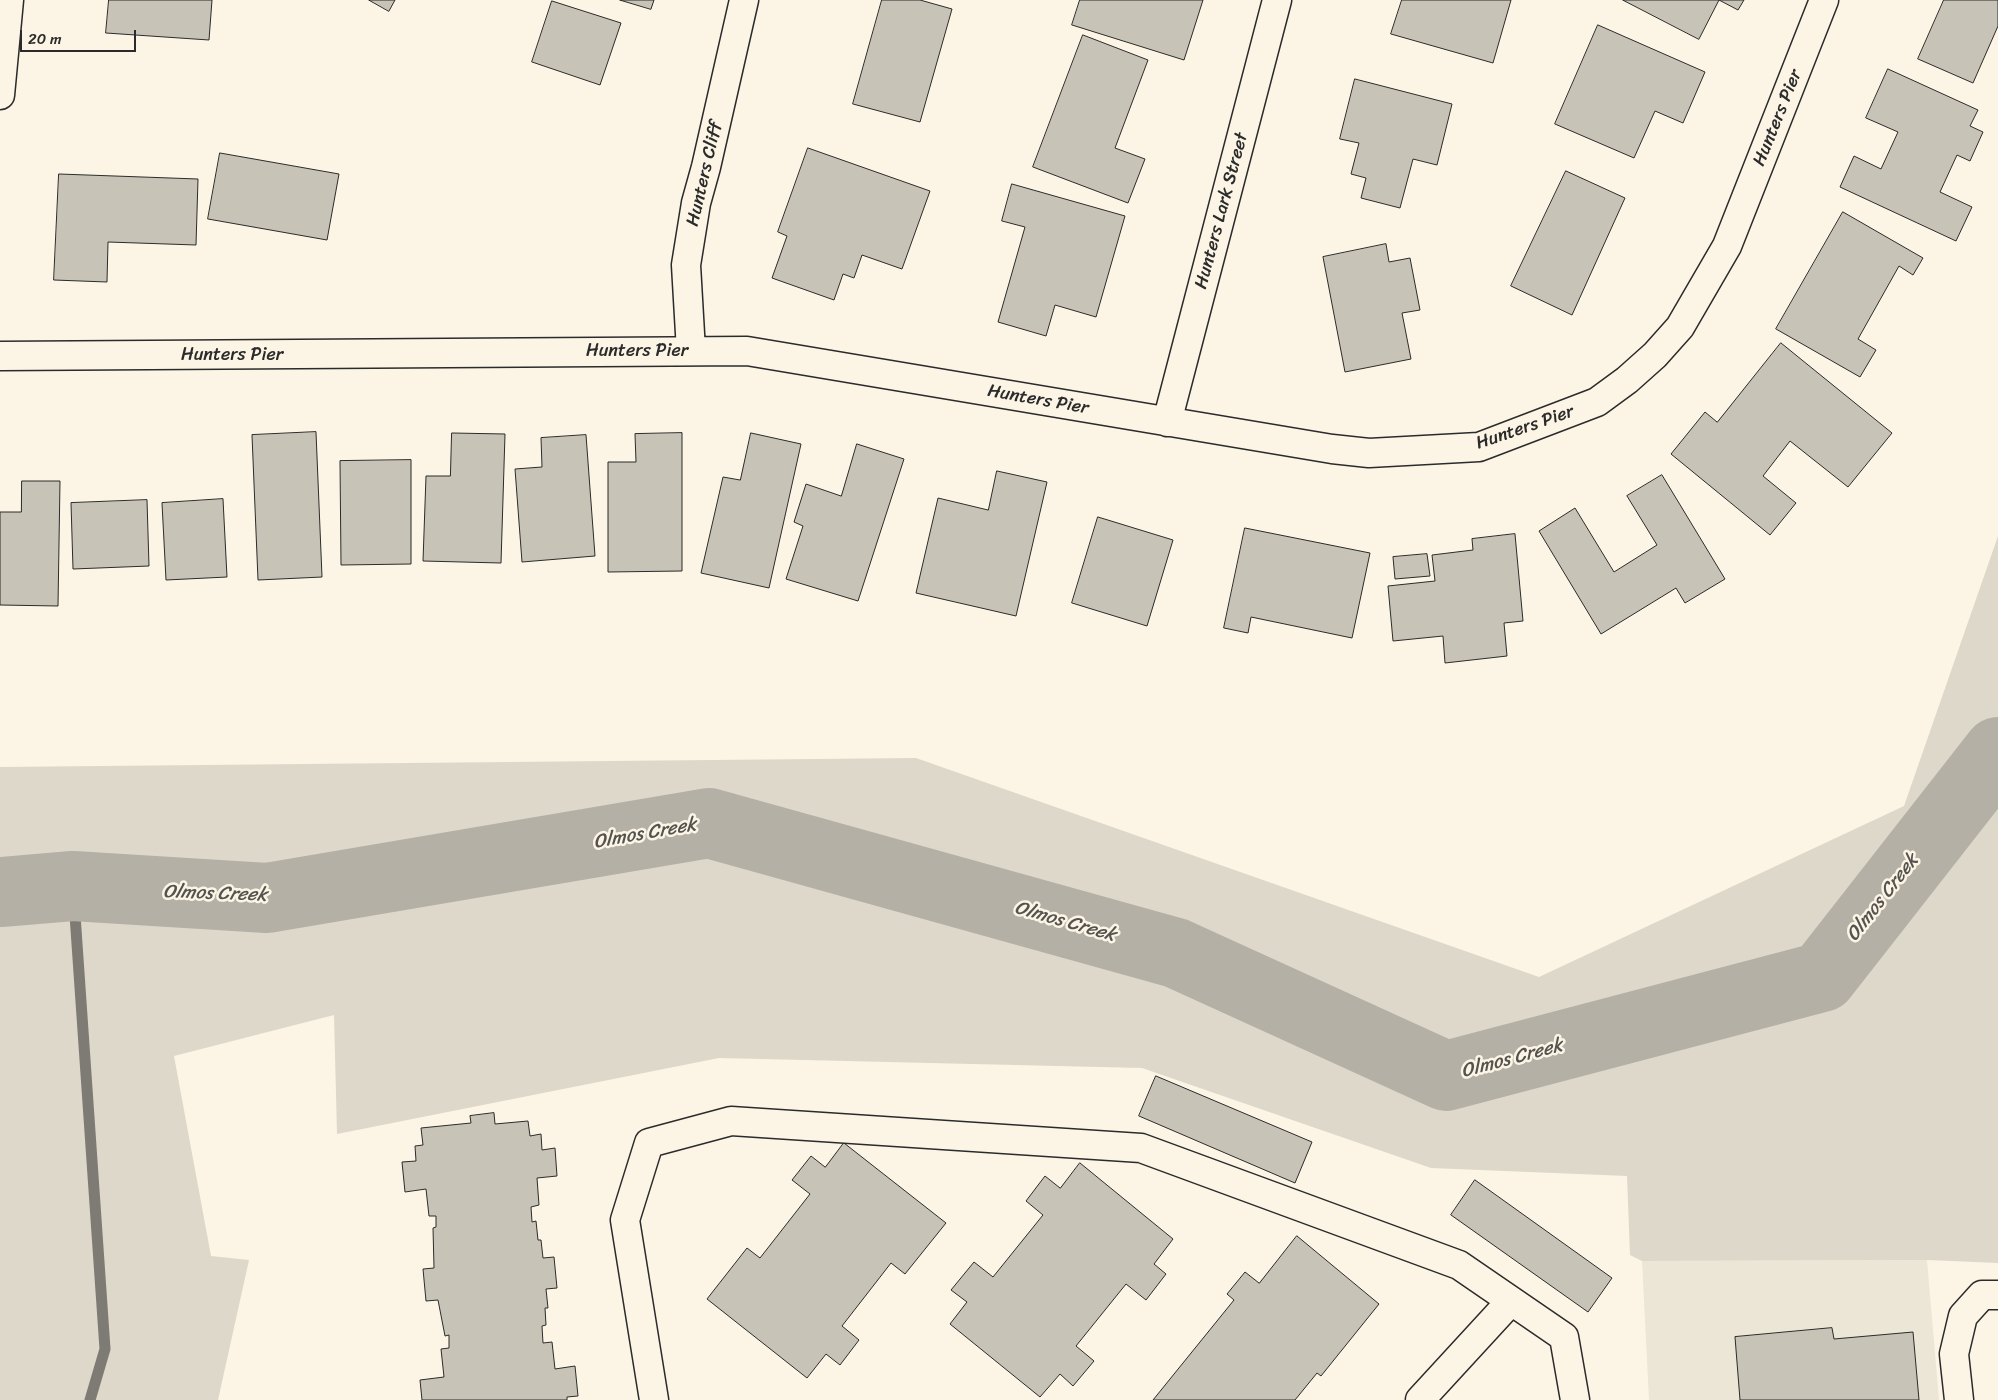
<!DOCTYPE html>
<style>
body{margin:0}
#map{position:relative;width:1998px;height:1400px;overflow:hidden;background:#fcf5e5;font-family:Sriracha,sans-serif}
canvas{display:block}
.scale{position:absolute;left:20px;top:30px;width:116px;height:22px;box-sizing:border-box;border:2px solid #2b2b2b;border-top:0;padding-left:6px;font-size:15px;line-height:18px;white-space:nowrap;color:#2b2b2b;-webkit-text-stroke:4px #fcf5e5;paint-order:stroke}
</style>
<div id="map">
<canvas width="1998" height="1400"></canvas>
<div class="scale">20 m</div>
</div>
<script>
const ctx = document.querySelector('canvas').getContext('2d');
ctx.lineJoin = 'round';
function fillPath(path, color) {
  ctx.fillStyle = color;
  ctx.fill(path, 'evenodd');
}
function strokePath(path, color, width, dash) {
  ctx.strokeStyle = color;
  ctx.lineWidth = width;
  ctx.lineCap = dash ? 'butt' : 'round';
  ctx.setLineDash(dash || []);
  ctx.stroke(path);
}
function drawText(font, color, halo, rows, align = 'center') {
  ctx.font = font + ' Sriracha,sans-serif';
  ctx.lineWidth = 5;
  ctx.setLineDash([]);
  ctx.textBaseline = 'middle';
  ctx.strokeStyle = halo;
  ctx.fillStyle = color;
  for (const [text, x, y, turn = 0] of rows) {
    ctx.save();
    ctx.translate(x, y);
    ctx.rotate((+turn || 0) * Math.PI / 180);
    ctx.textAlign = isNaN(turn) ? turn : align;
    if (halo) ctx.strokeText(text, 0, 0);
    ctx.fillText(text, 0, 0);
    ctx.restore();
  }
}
fillPath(new Path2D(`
 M1927,1260L1939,1400H1649L1642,1261Z`), '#ece6d7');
fillPath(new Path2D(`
 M1998,536V1263L1927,1260L1642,1261L1630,1255L1627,1176L1431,1168L1142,1068L719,1058L337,1134L334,1015L174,1056L211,1256L249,1260L218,1400H0V767L916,758L1539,977L1904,806Z`), '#ded8ca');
strokePath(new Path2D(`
 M73,886L105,1349L90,1400`), '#7d7b74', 11);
strokePath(new Path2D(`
 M0,892L73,886L267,898L709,823L1176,953L1446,1076L1822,977L1998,752`), '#b4b0a5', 70);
const building = new Path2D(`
 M109,0H212L209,40L106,33Z
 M369,0H395L389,11Z
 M620,0H654L651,9Z
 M882,0H920L952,9L920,122L853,104Z
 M1080,0H1203L1184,60L1072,25Z
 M1402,0H1511L1493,63L1391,34Z
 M1623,0H1744L1738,10L1719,0L1699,39Z
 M1944,0H1998V26L1973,83L1918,59Z
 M552,1L621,23L600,85L532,62Z
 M1598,25L1705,72L1683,123L1655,111L1634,158L1555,124Z
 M1083,35L1148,60L1115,148L1145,159L1128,203L1033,167Z
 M1888,69L1978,110L1970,126L1983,132L1970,161L1957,155L1940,192L1972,207L1956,241L1840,187L1854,156L1881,169L1898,132L1866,118Z
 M1355,79L1452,104L1437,165L1413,159L1400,208L1361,198L1366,178L1351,174L1359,143L1340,139Z
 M808,148L930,191L902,269L862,255L854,278L843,274L834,300L772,278L787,236L778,232Z
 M220,153L339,174L327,240L208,219Z
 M1566,171L1625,198L1572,315L1511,286Z
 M59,174L198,179L196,245L108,242L107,282L54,280Z
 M1012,184L1125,216L1096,317L1055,305L1046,336L998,322L1025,227L1002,221Z
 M1843,212L1923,258L1913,275L1899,266L1858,339L1876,350L1860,377L1776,329Z
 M1386,244L1389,262L1410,258L1420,310L1402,313L1411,359L1345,372L1323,257Z
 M1781,343L1892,433L1848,487L1790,441L1763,476L1796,503L1770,535L1671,454L1705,412L1717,422Z
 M316,432L322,577L258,580L252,435Z
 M452,433L505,434L501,563L423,561L426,476H450Z
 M682,433V571L608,572V462H636L635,434Z
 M751,433L801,444L769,588L701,573L723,477L740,480Z
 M586,435L595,556L522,562L515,469L542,467L541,438Z
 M857,444L904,459L858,601L786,579L803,526L794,522L806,484L841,496Z
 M411,460V564L341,565L340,461Z
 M997,471L1047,482L1016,616L916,593L938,498L988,510Z
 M1662,475L1725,579L1685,603L1676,588L1601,634L1539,531L1575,508L1614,572L1657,545L1627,496Z
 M22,481H60L58,606L0,605V512H21Z
 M223,499L227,577L166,580L162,503Z
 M147,500L149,566L73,569L71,503Z
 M1098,517L1173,540L1147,626L1072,603Z
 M1245,528L1370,553L1352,638L1251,617L1248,633L1224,628Z
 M1515,534L1523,621L1504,623L1507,656L1445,663L1443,636L1393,641L1388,586L1435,581L1432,555L1473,550L1472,539Z
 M1427,554L1430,576L1395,579L1393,557Z
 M1156,1076L1312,1142L1295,1183L1139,1116Z
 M494,1113L495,1124L528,1121L530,1136L541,1134L542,1150L555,1148L557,1176L537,1178L539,1205L531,1207L532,1222L536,1221L538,1240H541L543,1258L554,1257L557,1288L546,1289L548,1308H545L546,1325L542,1326L543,1343L552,1342L555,1369L575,1366L578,1396L567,1397V1400H422L420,1380L444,1377L441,1349L449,1348V1335L445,1336L438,1300L426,1301L423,1269L434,1268L433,1228L436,1227V1216H429L426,1189L405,1192L402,1162L416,1161L415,1146L423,1145L421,1128L471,1123L470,1116Z
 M844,1143L946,1223L905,1274L891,1263L842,1326L859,1340L840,1365L826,1354L807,1378L707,1299L747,1248L760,1258L810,1194L792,1180L811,1156L825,1167Z
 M1080,1163L1173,1239L1154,1264L1166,1274L1146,1300L1126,1284L1076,1346L1094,1361L1073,1386L1060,1374L1040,1397L950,1324L967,1302L951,1290L974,1262L993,1277L1043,1215L1026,1201L1045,1176L1060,1188Z
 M1475,1180L1612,1278L1588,1312L1451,1215Z
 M1297,1236L1379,1304L1321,1376L1317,1373L1295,1400H1153L1234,1300L1227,1294L1245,1272L1259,1283Z
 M1832,1328L1834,1339L1913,1332L1919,1400H1740L1735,1337Z`);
fillPath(building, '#c8c3b7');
strokePath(building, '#2b2b2b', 1);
const minor = new Path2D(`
 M0,95L9,0
 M691,351L686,265L696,203L706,167L744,0
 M0,356L747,351L1332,449L1369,453L1479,447L1597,402L1627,380L1655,355L1680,327L1727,246L1824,0
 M1167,422L1277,0
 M654,1400L625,1220L649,1143L731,1121L1141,1148L1459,1265L1564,1337L1575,1400
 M1420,1400L1511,1301
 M1959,1400L1954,1354L1963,1316L1982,1295H1998`);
strokePath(minor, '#2b2b2b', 31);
strokePath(minor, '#fcf5e5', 28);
drawText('18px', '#2b2b2b', '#fcf5e5', [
 ["Hunters Pier",1778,118,-68],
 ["Hunters Cliff",705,174,-77],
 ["Hunters Lark Street",1222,211,-75],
 ["Hunters Pier",637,351],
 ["Hunters Pier",232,355],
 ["Hunters Pier",1038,400,10],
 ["Hunters Pier",1525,428,-19]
]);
drawText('italic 19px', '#545350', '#fcf5e5', [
 ["Olmos Creek",645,834,-10],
 ["Olmos Creek",215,894,2],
 ["Olmos Creek",1883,898,-52],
 ["Olmos Creek",1065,922,16],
 ["Olmos Creek",1512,1059,-15]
]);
</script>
